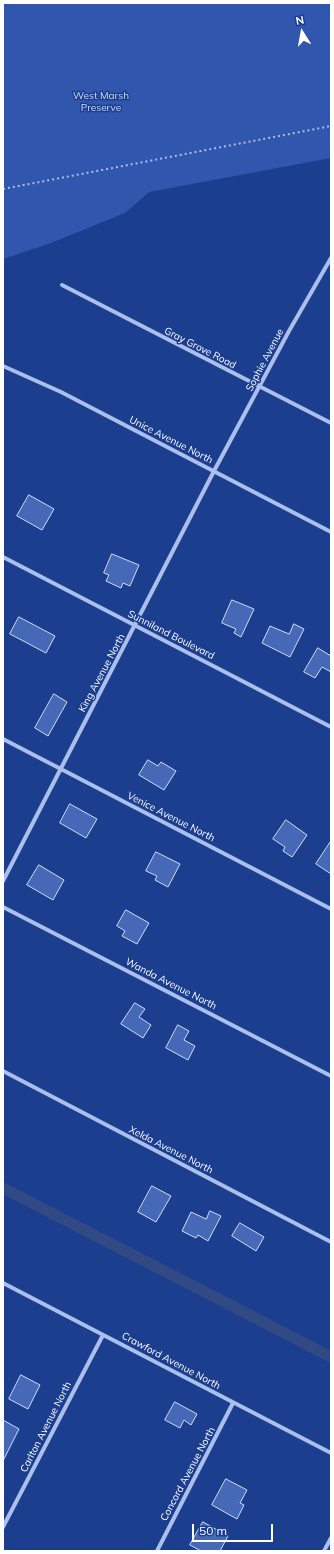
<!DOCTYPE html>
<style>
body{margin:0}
#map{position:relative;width:334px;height:1554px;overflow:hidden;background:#1c3e8f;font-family:Mulish,sans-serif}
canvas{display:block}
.frame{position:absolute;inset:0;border:4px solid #fff;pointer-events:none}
.north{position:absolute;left:282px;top:12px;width:40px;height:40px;-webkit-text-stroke:3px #1c3e8f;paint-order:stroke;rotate:349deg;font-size:11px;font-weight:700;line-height:16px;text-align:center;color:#fff}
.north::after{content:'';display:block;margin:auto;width:14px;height:18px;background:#fff;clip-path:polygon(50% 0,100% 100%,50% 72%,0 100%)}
.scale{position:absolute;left:192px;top:1524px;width:81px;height:18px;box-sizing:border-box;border:2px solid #fff;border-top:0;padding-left:5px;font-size:12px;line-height:14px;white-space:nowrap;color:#fff;-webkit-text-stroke:3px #1c3e8f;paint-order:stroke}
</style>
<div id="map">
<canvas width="334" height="1554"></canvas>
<div class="frame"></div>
<div class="north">N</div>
<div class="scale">50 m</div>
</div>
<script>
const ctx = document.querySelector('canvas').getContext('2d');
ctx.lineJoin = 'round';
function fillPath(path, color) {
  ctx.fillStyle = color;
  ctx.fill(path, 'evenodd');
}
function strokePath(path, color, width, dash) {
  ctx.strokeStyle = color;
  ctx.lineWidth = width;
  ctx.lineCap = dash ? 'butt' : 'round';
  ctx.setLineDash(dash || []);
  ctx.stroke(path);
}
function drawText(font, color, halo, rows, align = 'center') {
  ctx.font = font + ' Mulish,sans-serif';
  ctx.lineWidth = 3;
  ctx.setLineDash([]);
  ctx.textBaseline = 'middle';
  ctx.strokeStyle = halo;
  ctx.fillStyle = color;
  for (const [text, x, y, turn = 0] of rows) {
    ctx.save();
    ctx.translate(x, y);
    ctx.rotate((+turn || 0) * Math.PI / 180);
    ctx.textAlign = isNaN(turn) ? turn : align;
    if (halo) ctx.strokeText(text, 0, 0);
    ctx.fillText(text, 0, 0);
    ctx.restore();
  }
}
fillPath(new Path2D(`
 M3,3H331V158L149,192L125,213L51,243L3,259Z`), '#3057ad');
strokePath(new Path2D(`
 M3,1188L331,1357`), '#314985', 11);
const building = new Path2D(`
 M29,495L54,509L42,530L17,516Z
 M112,554L139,565L130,586L123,583L121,588L106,581L109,575L104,573Z
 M232,600L254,609L241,637L234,633L236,629L222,623Z
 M19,617L55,636L46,653L10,634Z
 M294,624L304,629L290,657L262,643L270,626L289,634Z
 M318,648L331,656V672L322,667L315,678L304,672Z
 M54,694L67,702L48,736L35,728Z
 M148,760L158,766L161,762L176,771L164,790L139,775Z
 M70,804L97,819L86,838L60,823Z
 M286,820L307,835L292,857L283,851L285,847L273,839Z
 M331,841V874L316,864Z
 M156,852L180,864L168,887L155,880L157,876L146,871Z
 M39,865L64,880L53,900L27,885Z
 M126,910L149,923L137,944L122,936L125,931L117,926Z
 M135,1003L145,1009L139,1017L151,1025L143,1038L121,1024Z
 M178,1025L189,1031L184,1040L195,1046L188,1060L166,1048Z
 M152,1186L171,1196L156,1222L138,1212Z
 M210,1211L221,1216L208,1241L198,1235L196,1238L182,1231L191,1212L206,1219Z
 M240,1223L264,1237L256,1251L232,1236Z
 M21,1375L40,1385L28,1409L9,1399Z
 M175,1402L197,1414L191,1425L184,1420L180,1428L165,1420Z
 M3,1420L19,1429L3,1461Z
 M226,1479L247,1490L240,1503L244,1505L237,1519L212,1505Z
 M203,1522L228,1536L220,1551H201L190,1545Z`);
fillPath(building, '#4568b7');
strokePath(building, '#d1ddfa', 1);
strokePath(new Path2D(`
 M3,189L331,126`), '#abbfed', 2, [2, 3]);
strokePath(new Path2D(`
 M62,285L331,423
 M3,366L61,392L331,532
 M3,557L331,727
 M3,739L331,909
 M3,881L214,471L289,331L331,258
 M3,907L331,1076
 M3,1071L331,1242
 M3,1283L331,1453
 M3,1527L103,1335
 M157,1551L233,1403
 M324,1551L331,1538`), '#abbfed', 4);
drawText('10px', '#d1ddfa', '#1c3e8f', [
 ["West Marsh",101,96],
 ["Preserve",101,108]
]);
drawText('10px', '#fff', '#1c3e8f', [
 ["Gray Grove Road",200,348,27],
 ["Sophie Avenue",265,360,-62],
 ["Unice Avenue North",171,440,27],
 ["Sunniland Boulevard",171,635,27],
 ["King Avenue North",102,673,-62],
 ["Venice Avenue North",171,817,27],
 ["Wanda Avenue North",171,984,27],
 ["Xelda Avenue North",171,1150,27],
 ["Crawford Avenue North",171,1361,28],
 ["Carlton Avenue North",46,1427,-63],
 ["Concord Avenue North",188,1474,-62]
]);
</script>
